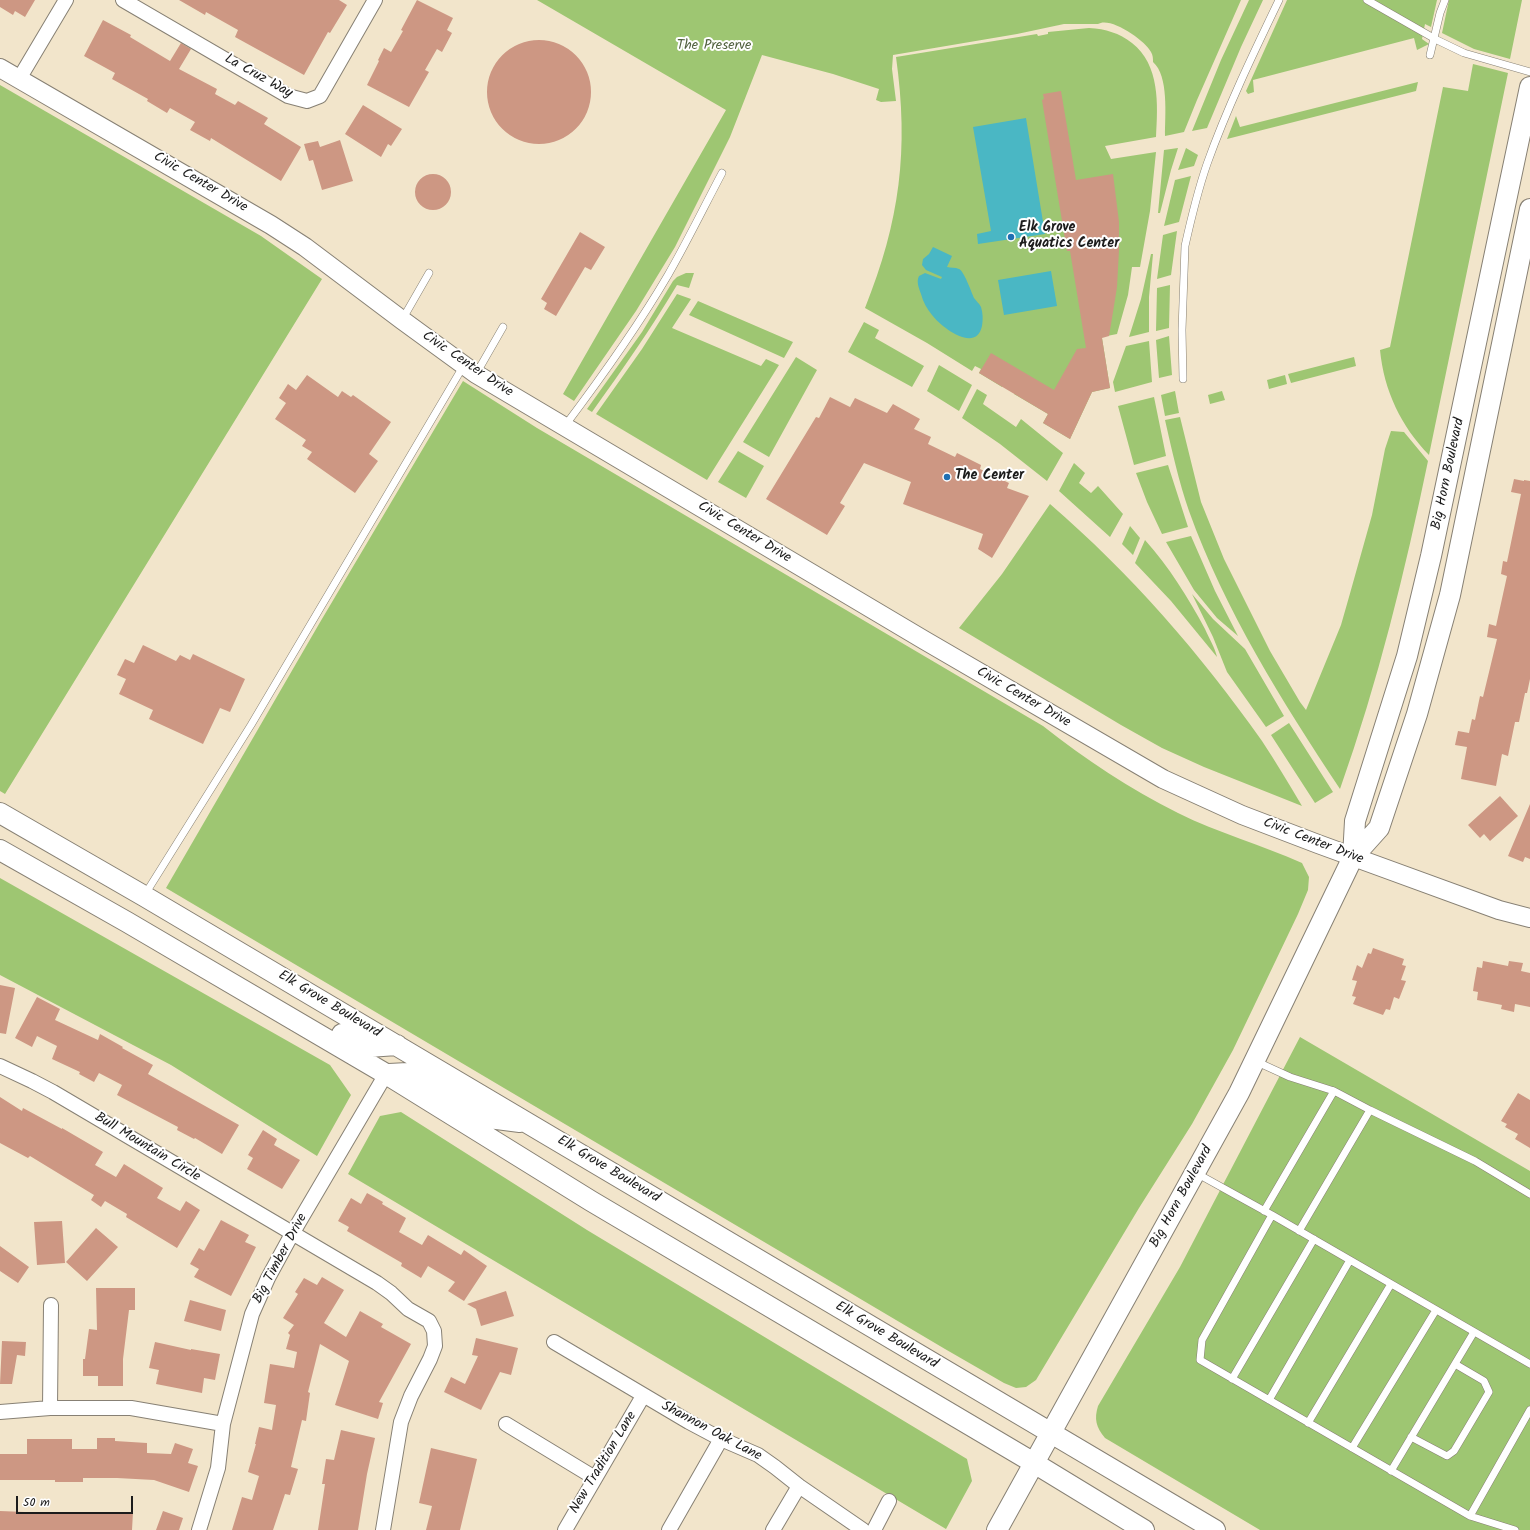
<!DOCTYPE html>
<style>
body{margin:0}
#map{position:relative;width:1530px;height:1530px;overflow:hidden;background:#f2e5cb;font-family:Kalam,sans-serif}
canvas{display:block}
.scale{position:absolute;left:16px;top:1496px;width:117px;height:18px;box-sizing:border-box;border:2px solid #1c1c1c;border-top:0;padding-left:5px;font-size:12px;line-height:14px;white-space:nowrap;color:#1c1c1c;-webkit-text-stroke:3px #fff;paint-order:stroke}
</style>
<div id="map">
<canvas width="1530" height="1530"></canvas>
<div class="scale">50 m</div>
</div>
<script>
const ctx = document.querySelector('canvas').getContext('2d');
ctx.lineJoin = 'round';
function fillPath(path, color) {
  ctx.fillStyle = color;
  ctx.fill(path, 'evenodd');
}
function strokePath(path, color, width, dash) {
  ctx.strokeStyle = color;
  ctx.lineWidth = width;
  ctx.lineCap = dash ? 'butt' : 'round';
  ctx.setLineDash(dash || []);
  ctx.stroke(path);
}
function drawText(font, color, halo, rows, align = 'center') {
  ctx.font = font + ' Kalam,sans-serif';
  ctx.lineWidth = 4;
  ctx.setLineDash([]);
  ctx.textBaseline = 'middle';
  ctx.strokeStyle = halo;
  ctx.fillStyle = color;
  for (const [text, x, y, turn = 0] of rows) {
    ctx.save();
    ctx.translate(x, y);
    ctx.rotate((+turn || 0) * Math.PI / 180);
    ctx.textAlign = isNaN(turn) ? turn : align;
    if (halo) ctx.strokeText(text, 0, 0);
    ctx.fillText(text, 0, 0);
    ctx.restore();
  }
}
fillPath(new Path2D(`
 M537,0H1241L1197,100L1184,132L1165,136C1165,115 1169,76 1153,62C1153,59 1153,55 1151,52C1145,40 1110,16 1098,24H1064L1017,34L893,55L892,69L896,101L881,102L876,100L879,89L833,74L762,55L730,137L675,247L636,311L574,401L563,394L726,110Z
 M1249,0H1263L1241,47L1207,128L1192,131L1221,60Z
 M1287,0H1437L1431,27L1425,24L1422,39L1429,44L1417,50L1414,38L1253,80L1254,92L1248,94L1246,91Z
 M1449,0H1522L1510,59L1474,49L1442,33Z
 M1089,28C1106,29 1119,33 1132,43C1160,65 1158,104 1156,137L1105,146L1111,159L1156,152L1150,211L1140,267H1132L1128,295L1117,334L1107,336L1101,332L1110,388L1092,392L1070,439L1043,423L1048,414L1014,394L1015,392L1003,385L1002,387L979,373L981,369L975,366L972,371L927,343L865,308C900,221 909,150 896,57L1037,34L1038,36L1048,34V32Z
 M1473,64L1508,73L1429,455C1401,426 1384,391 1380,350L1390,347L1443,87L1468,91Z
 M1418,82L1416,91L1227,139L1236,116L1240,127Z
 M0,85L261,236L322,279L5,794L0,791Z
 M1178,148L1171,170L1160,213H1158L1164,150Z
 M1186,148L1198,155L1194,166L1178,170Z
 M1191,176L1179,222L1164,226L1175,180Z
 M1177,231L1171,275L1157,279L1163,235Z
 M1151,254H1153L1149,297V332L1129,337L1141,299Z
 M686,273H694L689,288L677,285C651,329 622,370 592,412L587,409L642,332L673,281L677,277Z
 M1170,285L1169,328L1156,331L1157,288Z
 M677,294L691,299L672,328L761,366L766,359L779,365L707,480L596,414L642,349Z
 M698,301L793,342L784,358L689,315Z
 M864,322L879,330L875,338L924,366L912,387L848,352Z
 M1169,336L1172,375L1159,378L1156,340Z
 M1149,341L1152,382L1115,392L1113,382L1126,346Z
 M796,357L817,370L769,457L743,442Z
 M1354,357L1356,366L1291,383L1288,374Z
 M939,365L972,385L959,411L927,391Z
 M1285,375L1287,384L1269,389L1267,380Z
 M463,381L537,428L1043,726C1085,759 1130,789 1178,813C1218,833 1262,845 1302,863L1309,877L1308,890L1298,914L1233,1050L1192,1124L1139,1208L1036,1380L1026,1387L1016,1388L1004,1383L945,1349L166,888L319,624Z
 M977,389L987,395L983,404L1016,427L1021,419L1063,453L1047,481L1000,444L962,418Z
 M1175,391L1179,413L1165,416L1161,395Z
 M1222,391L1225,400L1210,404L1208,395Z
 M1154,397L1166,456L1134,465L1118,406Z
 M1180,417L1201,502L1224,559L1270,651L1300,702L1306,710L1341,625L1349,597L1372,515L1385,449L1391,431L1404,432L1428,461C1405,572 1378,682 1340,789C1282,701 1225,611 1189,511C1179,482 1172,451 1165,420Z
 M738,451L764,466L746,498L718,482Z
 M1074,463L1085,473L1079,483L1091,493L1098,486L1123,514L1110,537L1059,491Z
 M1168,465L1188,527L1162,534L1147,502L1136,473Z
 M1050,504C1131,574 1200,653 1262,741C1276,762 1289,784 1302,806L1204,767L1162,748L1121,725L959,628L1002,574Z
 M1130,526L1140,538L1133,555L1122,544Z
 M1191,536L1215,591L1238,636L1217,618L1194,590L1166,542Z
 M1145,540C1169,567 1188,597 1205,629C1209,638 1215,648 1217,657L1171,601L1135,563Z
 M1192,594L1213,619L1245,649L1284,716L1266,727L1227,672L1213,637Z
 M1289,723L1333,792L1315,803L1271,735Z
 M0,878L330,1065L351,1095L317,1156L171,1065L0,975Z
 M1300,1037L1530,1171V1530H1260L1105,1438C1096,1427 1094,1419 1098,1406L1180,1267Z
 M401,1112L587,1230L967,1459L972,1481L946,1529L348,1174L380,1116Z`), '#9ec672');
fillPath(new Path2D(`
 M1026,118L1045,234L978,244L977,234L991,231L973,127Z
 M933,247L952,256L947,267C951,268 955,267 959,269C964,271 971,291 974,298C976,301 979,303 981,307C983,313 983,320 982,326C976,354 941,327 932,315C927,309 923,302 921,294C919,288 916,282 919,276L925,273L941,279L942,277L926,270L922,265L923,259L929,254Z
 M1051,271L1057,306L1004,315L998,280Z`), '#4ab7c4');
fillPath(new Path2D(`
 M0,0H35L25,17L15,11L13,15L0,7Z
 M179,0H339L347,5L330,33L328,32L304,75L235,37L238,30L206,12L205,15Z
 M417,0L453,18L447,30L452,33L442,52L437,49L425,70L429,72L409,107L367,85L379,61L378,60L384,48L391,52L403,31L401,30Z
 M103,20L131,35L130,37L170,61L181,43L191,49L179,69L217,89L215,94L235,105L238,101L268,118L264,124L301,147L281,181L211,138L210,141L190,130L195,122L170,108L167,113L147,101L148,99L112,79L115,73L84,56Z
 M487 92a52 52 0 1 1 104 0a52 52 0 1 1-104 0Z
 M1061,91L1076,180L1113,174L1119,222V250L1117,287L1113,312L1109,336L1102,338L1110,388L1092,392L1070,439L1043,423L1048,414L979,373L991,353L1054,390L1077,349L1086,348L1070,251H1067L1042,100L1044,99L1043,94Z
 M363,105L402,129L391,146L388,144L381,157L345,134Z
 M340,140L353,181L322,190L313,160L309,161L304,144L318,141L320,147Z
 M415 192a18 18 0 1 1 36 0a18 18 0 1 1-36 0Z
 M580,232L605,247L591,270L585,267L556,316L544,309L547,303L541,299Z
 M307,375L338,397L342,391L351,397L353,395L391,422L369,454L378,461L355,493L307,459L312,452L302,446L306,440L275,419L286,403L279,398L288,384L296,390Z
 M830,397L850,407L855,398L887,413L893,404L920,419L914,429L931,437L928,444L955,457L957,453L981,465L980,469L1009,483L1007,488L1029,496L992,558L978,549L983,534L903,504L911,482L864,463L840,503L845,506L827,535L766,499L816,417L819,418Z
 M1514,479L1524,481V480L1530,481V679L1527,693H1525L1519,722H1515L1508,756L1502,754L1496,786L1461,779L1467,747L1455,745L1458,731L1469,733L1472,719L1475,720L1480,696L1483,697L1497,639L1487,637L1489,624L1496,626L1507,576L1501,574L1503,561L1507,562L1521,494L1511,492Z
 M143,645L176,661L180,655L190,660L193,654L245,679L230,712L220,708L203,744L149,719L153,710L119,694L126,679L117,675L125,659L134,663Z
 M1500,796L1518,816L1490,841L1484,834L1480,838L1468,825Z
 M1530,804V859L1525,857L1523,862L1508,856Z
 M1373,948L1404,959L1402,965L1406,966L1401,980L1406,981L1399,999L1394,997L1390,1010L1386,1009L1383,1015L1353,1004L1356,997L1352,996L1357,981L1352,980L1357,965L1362,968L1368,953L1371,954Z
 M1483,961L1508,966L1509,961L1523,963L1521,971L1530,973V1007L1515,1004L1514,1012L1501,1009L1502,1005L1477,1000L1478,992L1473,991L1474,984L1477,967L1482,968Z
 M0,985L15,988L6,1034L0,1033Z
 M37,997L60,1009L55,1020L98,1040L100,1034L123,1047L122,1048L153,1065L148,1074L239,1125L222,1154L195,1138L194,1139L177,1130L178,1127L117,1095L122,1085L99,1073L94,1082L79,1074L80,1072L52,1059L57,1046L37,1036L32,1047L15,1038Z
 M1518,1093L1530,1100V1148L1515,1139L1518,1134L1505,1127L1507,1124L1501,1121Z
 M0,1097L22,1111L23,1108L62,1129V1128L103,1152L95,1165L116,1177L124,1164L163,1188L157,1198L180,1211L186,1201L200,1210L177,1248L126,1217L127,1214L105,1201L101,1207L91,1200L94,1195L30,1156L28,1158L0,1143Z
 M263,1130L277,1139L274,1145L300,1160L282,1189L247,1169L253,1158L248,1155Z
 M367,1193L383,1202L382,1204L406,1218L399,1232L422,1245L428,1235L461,1255L464,1250L487,1266L464,1301L448,1291L455,1282L428,1266L421,1278L401,1266L402,1263L347,1231L349,1227L338,1221L351,1198L361,1204Z
 M221,1220L249,1235L245,1242L256,1247L231,1296L194,1277L199,1269L190,1264L199,1248L204,1251Z
 M62,1221L65,1263L37,1265L34,1222Z
 M96,1228L118,1247L87,1281L66,1262Z
 M0,1246L29,1267L18,1283L0,1271Z
 M322,1277L344,1290L324,1323L346,1337L360,1311L383,1324L381,1327L411,1344L379,1402L383,1403L378,1419L335,1405L349,1361L320,1344L308,1392L310,1393L306,1421L302,1420L291,1467L298,1469L290,1495L285,1494L273,1530H232L242,1497L252,1500L259,1476L248,1472L256,1444H255L259,1427L272,1430L276,1405L264,1403L270,1364L294,1368L297,1352L286,1349L290,1335L288,1333L294,1325L283,1318L298,1294L295,1292L304,1278L317,1285Z
 M96,1288H135V1310H129L123,1359V1386H98V1376H83V1359H85L89,1329L97,1330Z
 M506,1291L514,1316L481,1326L476,1309L467,1304Z
 M190,1300L226,1310L221,1331L184,1321Z
 M476,1338L518,1348L511,1375L500,1372L481,1410L444,1392L451,1377L465,1384L478,1356L472,1355Z
 M2,1341L26,1342L25,1356L17,1355L12,1384H0Z
 M155,1342L191,1350V1349L220,1354L215,1380L204,1378L202,1393L156,1384L159,1370L149,1368Z
 M341,1430L375,1438L367,1474L358,1530H318L325,1484H322L326,1459L334,1460Z
 M97,1438H115V1441L147,1443V1453L171,1454L175,1443L193,1449L188,1463L198,1466L189,1492L154,1480L117,1478H83V1482H55V1480H0V1454H27V1439H72V1449H97Z
 M431,1448L477,1459L460,1530H426L432,1506L419,1503Z
 M0,1511L73,1514V1512H133L132,1530H0Z
 M163,1511L183,1518L179,1530H156Z`), '#cd9783');
const service = new Path2D(`
 M1367,0L1437,40L1464,53L1530,72
 M1430,55L1440,13L1445,0
 M402,320L429,273
 M476,374L503,327
 M1183,379L1182,330L1185,246C1191,219 1198,190 1207,164C1227,108 1253,54 1279,0
 M564,427C601,378 637,328 668,275C687,242 704,207 722,173
 M144,896L251,725L464,365
 M1255,1061L1290,1077L1334,1091
 M1370,1110L1475,1161L1530,1194
 M1196,1173L1272,1215L1202,1340L1200,1360L1470,1516L1515,1530
 M1264,1211L1334,1091L1370,1110L1299,1231
 M1272,1215L1530,1364
 M1232,1379L1314,1239
 M1269,1400L1350,1260
 M1308,1423L1391,1284
 M1411,1437L1447,1456L1454,1451L1489,1392L1484,1381L1455,1364
 M1352,1448L1436,1310
 M1391,1471L1474,1332
 M1470,1516L1530,1410`);
const minor = new Path2D(`
 M123,0L288,96L307,101L320,96L375,0
 M19,79L66,0
 M0,1066L32,1081L53,1092L377,1283L391,1293L408,1309L429,1321L434,1331L435,1346L430,1359L411,1396L401,1422L383,1530
 M554,1342L689,1422L721,1439L758,1455L775,1467L799,1486L863,1530
 M50,1408L51,1305
 M0,1412L50,1408H131L223,1424
 M506,1424L595,1478
 M199,1530L218,1468L223,1424L252,1314L268,1278L292,1234L386,1074
 M565,1530L643,1396
 M669,1530L721,1439
 M773,1530L799,1486
 M874,1530L889,1501`);
const tertiary = new Path2D(`
 M0,68L271,225L305,247L402,320L476,374L924,640L1163,779L1242,815L1318,844L1499,910L1530,918`);
const secondary = new Path2D(`
 M0,813L144,896L1215,1530
 M0,850L127,922L386,1074L591,1201L1034,1463L1144,1530
 M1353,857L1355,821L1407,656L1431,556L1530,87
 M342,1034L368,1047L397,1045
 M389,1074L408,1073L428,1081L489,1118L520,1122
 M997,1530L1239,1093L1353,857L1379,828L1417,714L1450,595L1530,209`);
strokePath(service, '#878074', 8);
strokePath(minor, '#878074', 16);
strokePath(tertiary, '#878074', 20);
strokePath(secondary, '#878074', 22);
strokePath(service, '#fff', 7);
strokePath(minor, '#fff', 14);
strokePath(tertiary, '#fff', 18);
strokePath(secondary, '#fff', 20);
for (const [x, y, r, color] of [
 [1011,237,4,"#1f6fb2"],
 [947,477,4,"#1f6fb2"]
]) {
  const dot = new Path2D();
  dot.arc(x, y, r, 0, 2 * Math.PI);
  ctx.fillStyle = color;
  ctx.fill(dot);
  strokePath(dot, '#fff', 1.5);
}
drawText('14px', '#50603e', '#fff', [
 ["The Preserve",714,47]
]);
drawText('14px', '#1c1c1c', '#fff', [
 ["La Cruz Way",258,77,29],
 ["Civic Center Drive",200,183,30],
 ["Civic Center Drive",467,365,34],
 ["Big Horn Boulevard",1449,474,-78],
 ["Civic Center Drive",744,533,31],
 ["Civic Center Drive",1023,698,30],
 ["Civic Center Drive",1313,842,21],
 ["Elk Grove Boulevard",329,1005,31],
 ["Bull Mountain Circle",147,1148,31],
 ["Elk Grove Boulevard",608,1170,31],
 ["Big Horn Boulevard",1182,1197,-61],
 ["Big Timber Drive",281,1259,-62],
 ["Elk Grove Boulevard",886,1336,31],
 ["Shannon Oak Lane",711,1432,28],
 ["New Tradition Lane",604,1463,-59]
]);
drawText('bold 14px', '#1c1c1c', '#fff', [
 ["Elk Grove",1019,229],
 ["Aquatics Center",1019,245],
 ["The Center",955,477]
], 'left');
</script>
